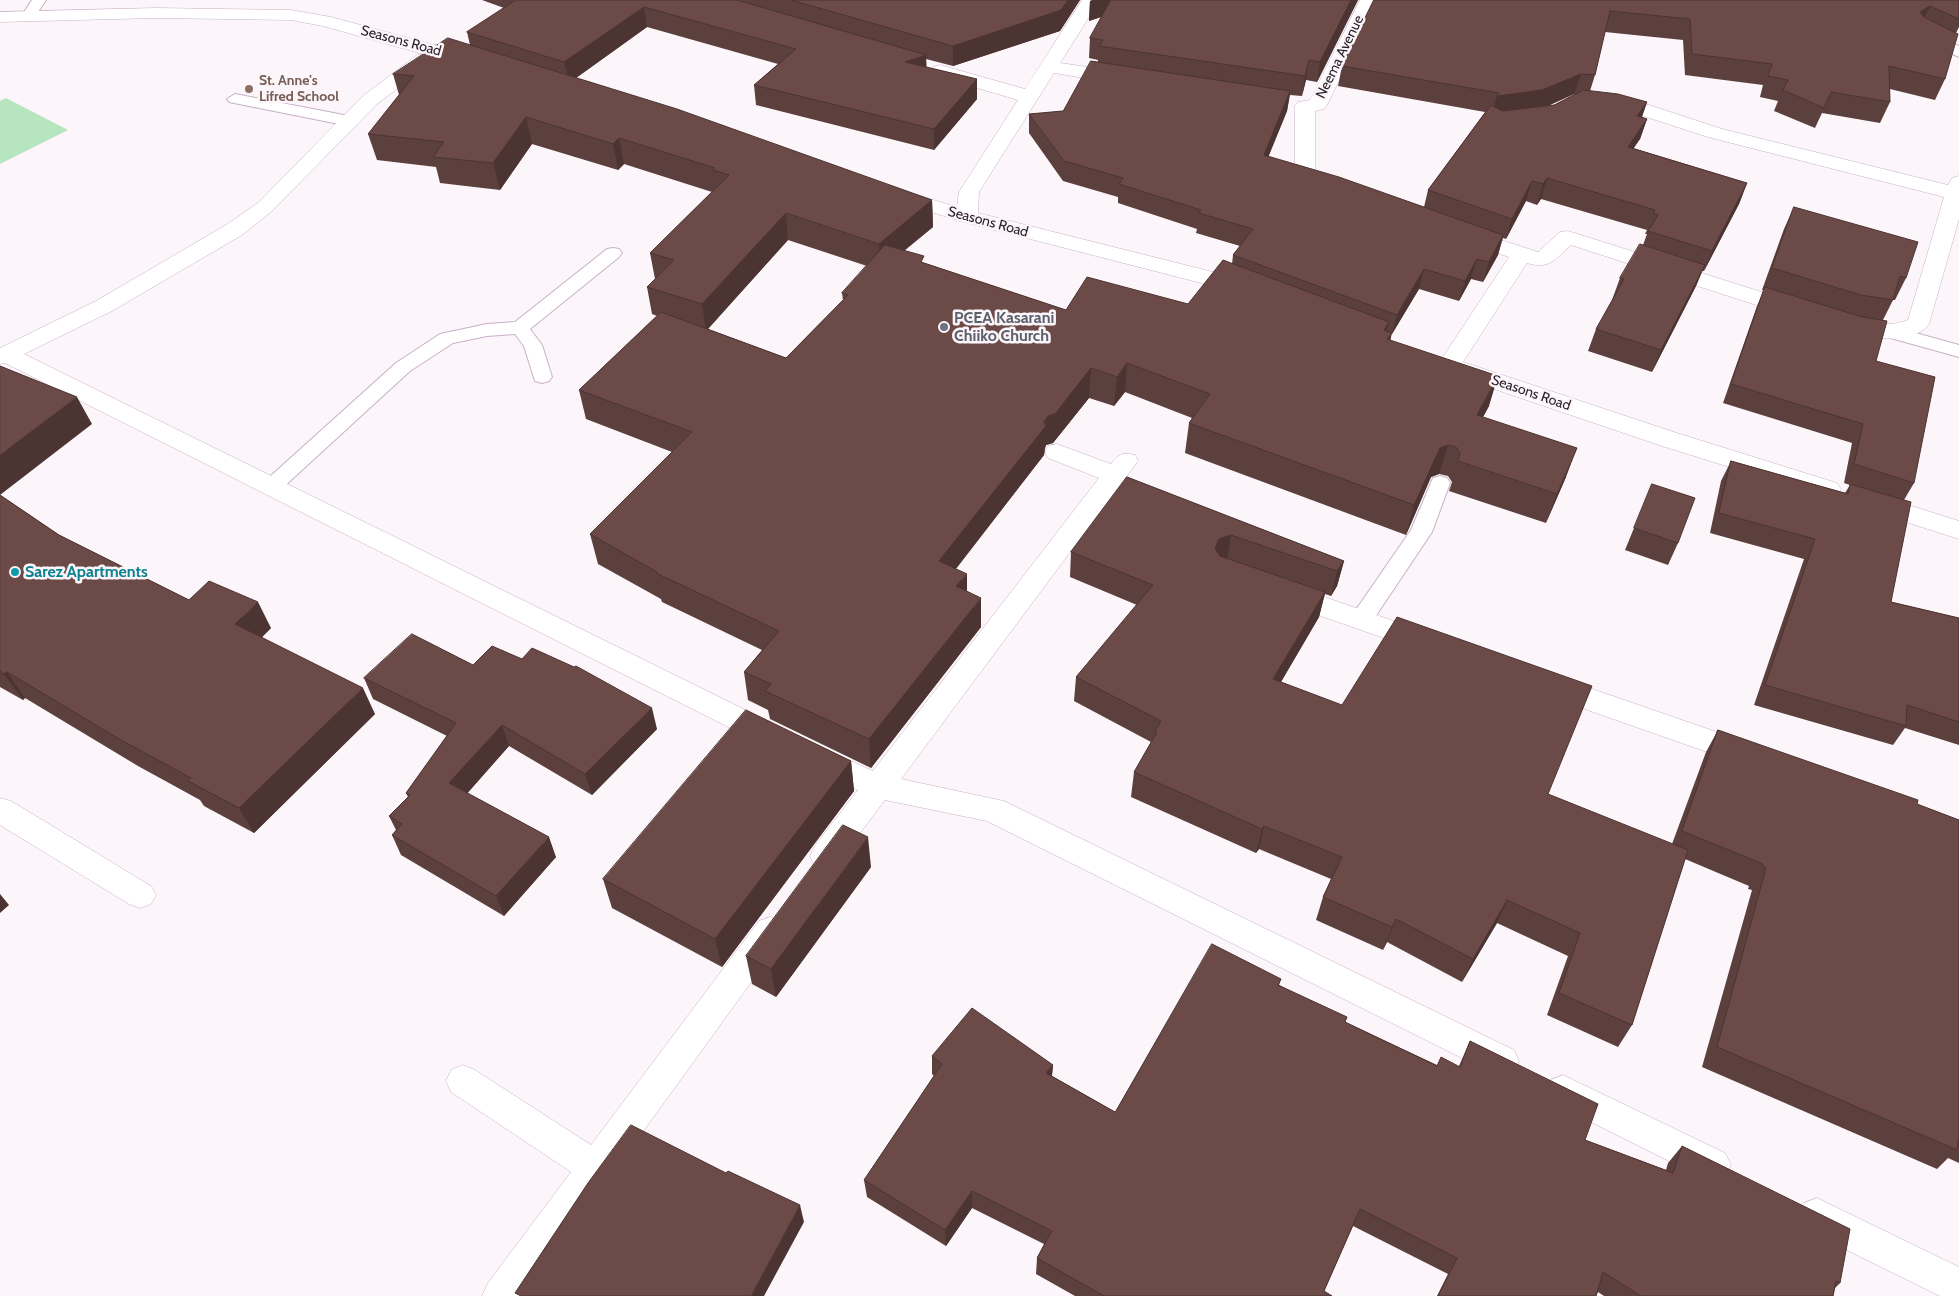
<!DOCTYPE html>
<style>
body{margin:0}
canvas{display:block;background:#fcf6fb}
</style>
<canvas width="1959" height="1296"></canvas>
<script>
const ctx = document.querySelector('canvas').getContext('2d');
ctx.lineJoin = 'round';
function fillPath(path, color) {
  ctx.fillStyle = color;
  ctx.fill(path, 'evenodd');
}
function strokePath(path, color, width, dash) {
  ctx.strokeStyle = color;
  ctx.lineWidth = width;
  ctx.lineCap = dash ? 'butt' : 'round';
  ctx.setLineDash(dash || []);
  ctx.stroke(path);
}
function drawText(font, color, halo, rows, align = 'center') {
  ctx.font = font + ' Cabin,sans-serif';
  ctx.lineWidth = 5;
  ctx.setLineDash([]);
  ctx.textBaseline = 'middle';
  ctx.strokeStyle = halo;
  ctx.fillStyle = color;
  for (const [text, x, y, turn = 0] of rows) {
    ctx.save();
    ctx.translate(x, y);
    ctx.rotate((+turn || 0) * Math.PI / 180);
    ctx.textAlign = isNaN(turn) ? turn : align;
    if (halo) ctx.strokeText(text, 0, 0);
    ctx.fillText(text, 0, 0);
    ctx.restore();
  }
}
fillPath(new Path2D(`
 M6,98L68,130L0,164V101Z`), '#b6e5be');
const service = new Path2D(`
 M32,0H46L34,18H24L22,15Z
 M1926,31L1959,46V57L1921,39L1918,36Z
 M235,94L349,116L357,121L349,126L229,102L227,99Z
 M613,248L619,249L622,253L619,257L530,329L542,345L552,377L549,381L542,383L535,381L524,346L515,334L487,336L453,343L410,371L278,492L271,494L264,492L261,487L264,482L396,363L440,334L487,324L515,322L607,249Z
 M1894,327L1959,345V357L1887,337L1885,333L1887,329Z
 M1440,476L1447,478L1450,483L1432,532L1369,626L1361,628L1353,626L1350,620L1353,614L1411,530L1433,478Z`);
const minor = new Path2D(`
 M1082,0H1100L1060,63L1122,72L1129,74L1132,78L1129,82L1122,84L1054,73L979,192L978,213L1233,277L1252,284L1255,289L1252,294L1244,296L1217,287L960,221L890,199L887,195L890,191L897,189L957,207L959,192L1018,100L933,75L931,71L933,67L940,65L1025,89Z
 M1360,0H1378L1327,105L1324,109L1315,111V171C1323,176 1337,180 1342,187L1339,191C1324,195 1304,186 1295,173V106L1298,102L1310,100Z
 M156,8L291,10L331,17L475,56L477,60L475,64L468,66L431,56L433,59L431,63L377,104L272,211L242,235L112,311L24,354L782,728L786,736L782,744L772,747L762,744L5,363L0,364V348L96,301L226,225L258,203L363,96L417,55L423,54L323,26L291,20L156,18L0,22V12Z
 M1608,100L1649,105L1722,129L1948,185L1952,178L1959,176V219L1929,324C1914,347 1862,337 1840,331L1837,326L1840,321C1863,315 1880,331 1908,320L1944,197L1708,137L1640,115L1601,110L1598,106L1601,102Z
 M1464,228L1538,252L1560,232L1568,231L1803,305L1806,310L1803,315L1795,317L1787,315L1571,245C1555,259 1550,270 1527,263L1463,362L1680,434L1837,483L1841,489L1837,495L1828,498L1819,495L1662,446L1441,371L1437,366L1509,257L1456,239L1453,234L1456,229Z
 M1057,444L1111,464C1118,454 1123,452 1135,455L1138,461L901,779L1004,801L1514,1050L1519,1061L1514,1072L1502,1076L1490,1072L987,821L885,800L836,865L825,869L814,865L810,856L814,847L858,790L808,766L803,758L808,750L818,746L873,771L1099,478L1048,458L1045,452L1048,446Z
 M1874,494L1959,521V539L1865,509L1861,503L1865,497Z
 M1287,584L1434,635L1438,642L1434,649L1424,652L1278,601L1274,594L1278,587Z
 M1552,675L1757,746L1762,754L1757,762L1747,766L1542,694L1538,686L1542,678Z
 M0,798L11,801L151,886L156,895L151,904L140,908L129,904L0,825Z
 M770,917L781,921L786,931L781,941L524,1296H482L488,1283L571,1172L451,1092L446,1081L451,1070L463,1065L475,1070L591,1145L759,921Z
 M1563,1075L1725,1153L1731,1165L1725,1177L1713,1182L1701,1177L1551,1102L1546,1091L1551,1080Z
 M1817,1198L1959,1267V1296H1940L1804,1229L1799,1216L1804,1203Z`);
strokePath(service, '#caafc7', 2);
strokePath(minor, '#caafc7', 1);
fillPath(service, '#fff');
fillPath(minor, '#fff');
fillPath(new Path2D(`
 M482,0H1080L1060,31L953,66L926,59V67L977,79V99L934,150L756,105L754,85L778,64L647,27L576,78L932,200L933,227L904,251L924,263L1066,310L1188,304L1232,264L1233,255L1240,246L1196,233L1197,229L1118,203V197L1063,181L1029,133V114L1063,111L1098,62V60L1089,58L1090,38L1101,17L1089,21L1090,1L1358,0L1317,82L1306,80L1302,96L1290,95L1287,111L1268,157L1424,207L1428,190L1485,112L1338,86L1342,66L1374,0H1959V27L1956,33L1945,79L1935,100L1890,89V102L1880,123L1822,113L1815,128L1774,111L1778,101L1760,97L1763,85L1685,75L1683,40L1605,32L1595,75L1590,91L1647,102L1642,117L1647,119L1640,139L1633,148L1747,183L1739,204L1704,271H1702L1696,286L1652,372L1588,351L1596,329L1613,300H1612L1620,278L1643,245L1647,234H1645L1647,230L1541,199L1537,205L1526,201L1506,239L1503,238L1498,255L1483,282L1471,279L1459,301L1419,289L1392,334H1391L1390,340L1489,406L1483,417L1566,477L1546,523L1449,491L1452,482L1448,476L1439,474L1431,477L1406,535L1185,453L1189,423L1192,418L1125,392L1114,406L1089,398L1053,443L1046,445L1045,448L1044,455L956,569L967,591L981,627L871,768L770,719L768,710L748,700L744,672L762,650L662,602L661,599L598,564L590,534L672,452L586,419L579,390L657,316L652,314L647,287L655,279L650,253L712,192L624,164L618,170L532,144L500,190L440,183L436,167L377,160L368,134L399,95L393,74L470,45L467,32L504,8ZM1574,94H1575L1554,105H1550ZM788,240L867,266L842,293L843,300L786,358L708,329Z
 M1794,207L1906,278L1895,300H1893L1883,320L1876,361L1914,483L1904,500L1891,602L1959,618V745L1905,728L1893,745L1754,705L1804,559L1710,533L1721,481L1731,461L1845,493L1850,485L1844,483L1852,443L1723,403L1757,306L1764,290H1762L1784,229Z
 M1127,477L1344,561L1337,586L1331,596L1325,594L1319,617L1281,682L1548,794L1672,844L1706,752L1718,730L1959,820V1163L1948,1158L1937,1169L1702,1067L1752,890L1748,889L1749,886L1685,859L1632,1025L1618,1047L1547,1015L1568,956L1497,923L1462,982L1387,942L1383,950L1316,920L1323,897L1331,879L1259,849L1256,853L1131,797L1134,772L1151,742L1074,701L1076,677L1137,605L1070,577L1071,552Z
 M1652,484L1678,543L1668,565L1625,550Z
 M0,495L59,535L189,600L271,628L262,637L375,714L254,833L204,806L200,800L138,766L25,698L23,700L0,687Z
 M473,665L657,729L592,795L509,746L467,793L556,857L504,916L401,855L392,835L396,830L389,816L408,797L406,793L447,736L373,699L364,678Z
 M851,761L854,791L722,967L612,908L603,879Z
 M871,867L776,997L752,984L746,956Z
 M1281,979L1279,985L1345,1022L1437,1065L1459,1066L1470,1041L1585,1140L1666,1170L1668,1163L1682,1146L1840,1283L1835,1288L1833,1296H1604L1598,1292L1596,1296H1437L1448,1274L1353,1226L1324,1291L1332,1296H1075L1036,1274L1037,1258L1044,1244L972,1208L946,1246L867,1197L864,1180L934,1076L932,1074V1056L1053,1065L1052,1076L1115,1112Z`), '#5c403e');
fillPath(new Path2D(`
 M1068,0H1080L1060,31L953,66V46Z
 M1092,0H1114L1113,13L1089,21L1090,1Z
 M1351,0H1358L1317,82L1320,62Z
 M1930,6L1921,26L1920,12Z
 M644,7L647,27L569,83L564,62Z
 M926,55L927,75L905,62Z
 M1309,60L1306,80L1302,96L1305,76Z
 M1581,74L1574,94L1536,111L1491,117L1497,96Z
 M977,79V99L934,150V129Z
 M1290,91L1287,111L1261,175L1264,155Z
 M1647,102L1640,122L1637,116Z
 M526,117L532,144L500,190L493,163Z
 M1647,119L1640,139L1621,167L1628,147Z
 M619,138L624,164L618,170L613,144Z
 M1547,178L1541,199L1537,205L1543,184Z
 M1532,181L1526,201L1506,239L1512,219Z
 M1747,183L1739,204L1704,271L1712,251Z
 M932,200L933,227L880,270L879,244Z
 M786,213L788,240L706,331L702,304Z
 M1503,235L1498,255L1483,282L1489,262Z
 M1477,259L1471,279L1459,301L1465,281Z
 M1705,265L1696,286L1652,372L1661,350Z
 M1424,269L1419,289L1392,334L1397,315Z
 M1389,322L1382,351L1384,330Z
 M1392,333L1385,362L1387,339Z
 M1127,363L1125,392L1114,406L1117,377Z
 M1091,368L1089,398L1053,443L1046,445L1045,448L1044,455L939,590V561L1048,416Z
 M1498,376L1489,406L1468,444L1477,415Z
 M77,397L92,424L0,495V455Z
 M1448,445L1439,474L1431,477L1406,535L1414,505L1440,448Z
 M1577,448L1566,477L1546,523L1557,494Z
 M1231,535L1227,560L1211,573L1215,548L1219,539Z
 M1344,561L1337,586L1331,596L1337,571Z
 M967,574V603L956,586Z
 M1325,592L1319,617L1268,704L1273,679Z
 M981,598V627L871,768L869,739Z
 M258,602L271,628L249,650L235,624Z
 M7,672L25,698L23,700L4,674Z
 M363,688L375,714L254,833L239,808Z
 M652,708L657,729L592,795L585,774Z
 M502,725L509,746L458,804L449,783Z
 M851,761L854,791L722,967L715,939Z
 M1264,826L1259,849L1256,853L1262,829Z
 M549,837L556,857L504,916L496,896Z
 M868,837L871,867L776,997L771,969Z
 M0,894L9,905L0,913Z
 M1507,900L1497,923L1462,982L1473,959Z
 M1396,919L1387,942L1383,950L1392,927Z
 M1053,1065L1051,1083L1046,1073Z
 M972,1191V1208L946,1246L945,1230Z
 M800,1205L804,1222L764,1296H751Z`), '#4b3432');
const building = new Path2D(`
 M516,0H737L926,55L905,62L977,79L934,129L754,85L796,49L644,7L564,62L467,32Z
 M791,0H1068L1061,10L953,46Z
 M1111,0H1351L1320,62L1309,60L1305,76L1099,46L1103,40L1090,38Z
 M1374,0H1959V19L1930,6L1920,12L1924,17L1958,34L1945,79L1889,66L1890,102L1831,92L1824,108L1783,90L1788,80L1768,76L1772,64L1692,54L1690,19L1610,11L1595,75L1581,74L1542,90L1497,96L1499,93L1342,66Z
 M448,38L677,109L932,200L879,244L786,213L702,304L647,287L674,260L650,253L729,175L713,170L715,168L619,138L613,144L526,117L493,163L433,157L444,142L368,134L414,76L393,74Z
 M1091,61L1290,91L1264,155L1339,177L1503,235L1489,262L1477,259L1465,281L1424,269L1397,315L1233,255L1253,229L1199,213L1201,210L1119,184L1123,178L1064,161L1029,114L1063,111Z
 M1584,90L1618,94L1647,102L1637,116L1647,119L1628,147L1747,183L1712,251L1648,231L1658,215L1653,213L1655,210L1547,178L1543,184L1532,181L1512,219L1428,190L1491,105L1502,111L1554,105Z
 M1794,207L1918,242L1906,278L1900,276L1893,300L1861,295L1772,268Z
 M1640,244L1705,265L1661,350L1596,329L1624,279L1620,278Z
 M885,245L924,256L921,262L1066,310L1087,277L1188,304L1223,260L1389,322L1384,330L1392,333L1387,339L1498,376L1477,415L1577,448L1557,494L1458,461L1460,453L1456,447L1448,445L1440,448L1414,505L1189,423L1210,394L1127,363L1117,377L1091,368L1055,414L1048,416L1044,422L1046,426L939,561L967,574L956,586L981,598L869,739L765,691L771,684L744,672L779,631L656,573L657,572L590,534L692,432L579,390L661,312L786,358L848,295L842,293Z
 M1765,287L1862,317L1887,321L1876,361L1935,377L1914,483L1854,464L1863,424L1731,384Z
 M0,366L77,397L0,455Z
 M1731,461L1848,494L1850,484L1911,502L1891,602L1959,618V722L1907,705L1906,726L1765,685L1815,539L1719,513Z
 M1127,477L1344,561L1337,571L1231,535L1219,539L1215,548L1220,556L1325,592L1273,679L1342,705L1397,617L1592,686L1548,794L1688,850L1632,1025L1559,993L1580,933L1507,900L1473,959L1396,919L1392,927L1323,897L1342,857L1264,826L1262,829L1134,772L1157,732L1155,731L1161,721L1076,677L1153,585L1071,552Z
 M1652,484L1695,498L1678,543L1634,528Z
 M0,495L59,535L189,600L209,581L258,602L235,624L363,688L239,808L188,781L191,778L121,740L7,672L4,674L0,671Z
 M412,634L473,665L492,646L522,659L532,648L574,667L576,666L652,708L585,774L502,725L449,783L549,837L496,896L392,835L402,824L389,816L410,795L406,793L456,723L364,678Z
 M746,710L851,761L715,939L603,879Z
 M1718,730L1918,800L1917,804L1959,820V1136L1957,1150L1717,1047L1766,868L1763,867V864L1682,831Z
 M843,825L868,837L771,969L746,956Z
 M1212,944L1281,979L1278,985L1347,1017L1345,1022L1437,1066L1441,1057L1460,1067L1470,1041L1598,1104L1585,1140L1673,1173L1682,1146L1850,1229L1840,1283L1836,1281L1833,1296H1641L1603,1272L1596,1296H1438L1457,1258L1360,1209L1324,1291L1332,1296H1104L1037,1258L1052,1231L972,1191L945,1230L864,1180L942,1064L932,1056L972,1008L1053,1065L1046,1073L1115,1112Z
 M631,1125L726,1173L728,1171L800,1205L751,1296H521L515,1293L588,1183Z`);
fillPath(building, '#6b4a48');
strokePath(building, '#4b3432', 1);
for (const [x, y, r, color] of [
 [249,89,5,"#8d6e63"],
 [944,327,5,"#6b7280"],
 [15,572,5,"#0f9aa8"]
]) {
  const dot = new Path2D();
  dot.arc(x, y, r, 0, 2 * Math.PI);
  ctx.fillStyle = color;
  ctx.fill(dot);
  strokePath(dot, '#fcf6fb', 2);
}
drawText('14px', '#2b212a', '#fcf6fb', [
 ["Seasons Road",401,41,15],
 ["Neema Avenue",1340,57,-64],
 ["Seasons Road",988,222,15],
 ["Seasons Road",1531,393,19]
]);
drawText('bold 14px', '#785e54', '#fcf6fb', [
 ["St. Anne's",259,81],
 ["Lifred School",259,97]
], 'left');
drawText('bold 16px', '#5b616d', '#fcf6fb', [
 ["PCEA Kasarani",954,318],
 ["Chiiko Church",954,336]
], 'left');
drawText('bold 16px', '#0d838f', '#fcf6fb', [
 ["Sarez Apartments",25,572]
], 'left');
</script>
